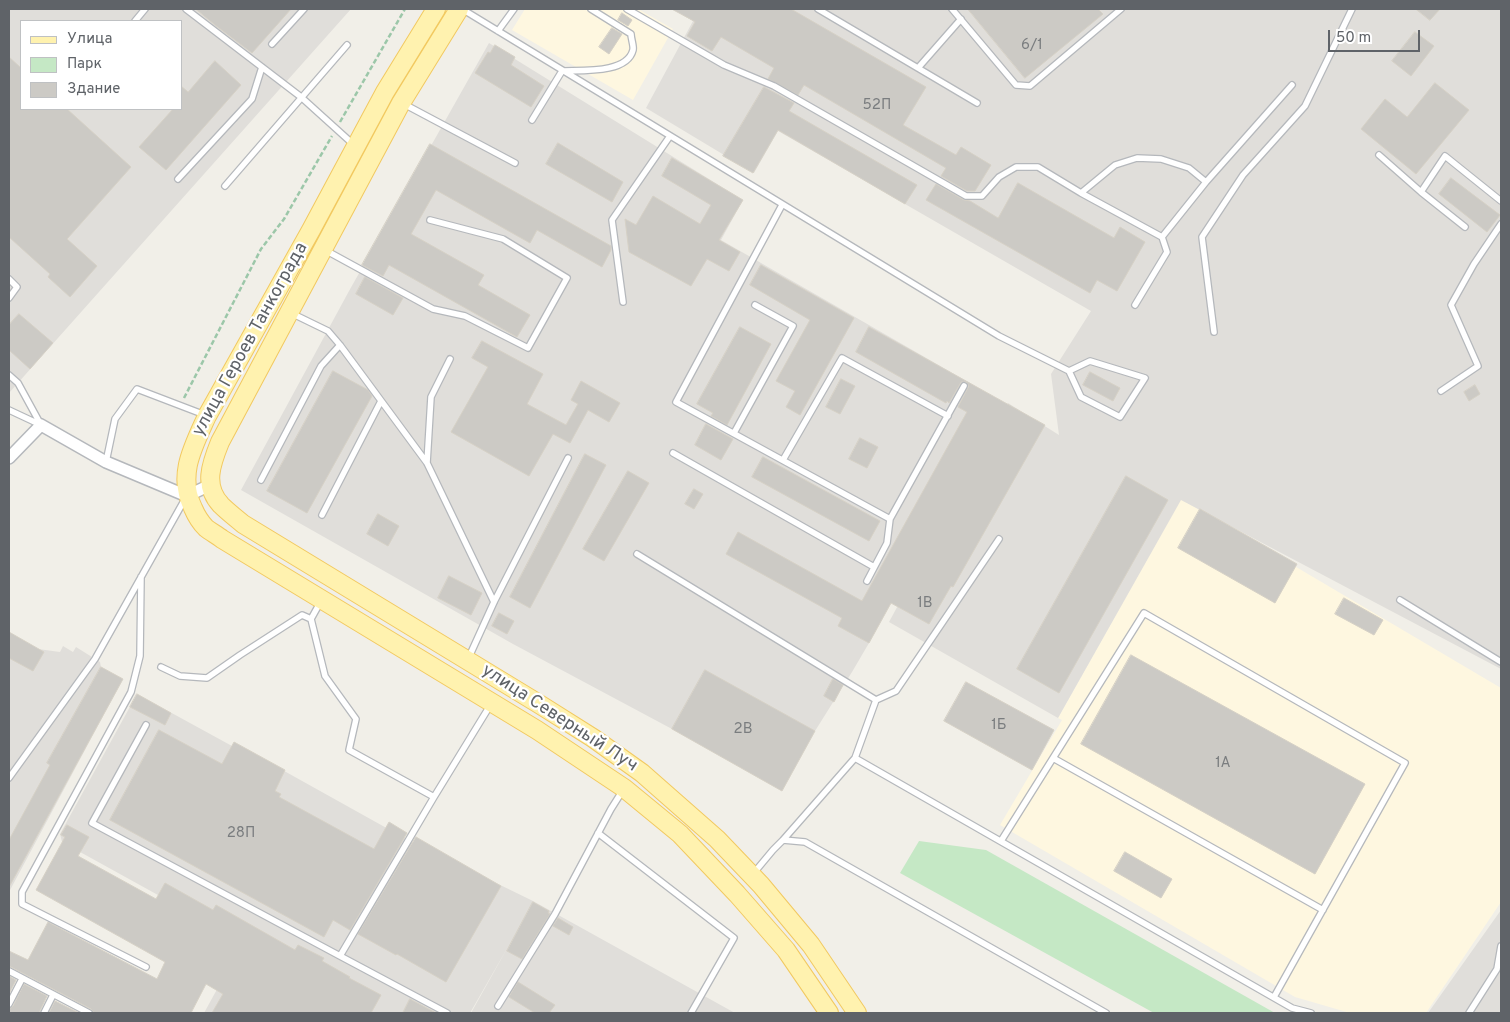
<!DOCTYPE html>
<meta charset="utf-8">
<style>
body{margin:0}
#map{position:relative;width:1510px;height:1022px;overflow:hidden;background:#f1efe8;font-family:Overpass,sans-serif}
canvas{display:block}
.frame{position:absolute;inset:0;border:10px solid #5f6368;pointer-events:none}
.legend{position:absolute;left:20px;top:20px;width:162px;height:90px;box-sizing:border-box;background:#fff;border:1px solid #bfc1c3;margin:0;padding:6px 9px;list-style:none;font-size:15px;color:#5f6368}
.legend li{display:flex;align-items:center;gap:10px;height:25px}
.legend b{width:25px;border:1px solid #bfc1c3}
.scale{position:absolute;left:1328px;top:30px;width:92px;height:22px;box-sizing:border-box;border:2px solid #5f6368;border-top:0;padding-left:6px;font-size:15px;line-height:18px;white-space:nowrap;color:#5f6368;-webkit-text-stroke:4px #fff;paint-order:stroke}
</style>
<div id="map">
<canvas width="1510" height="1022"></canvas>
<div class="frame"></div>
<ul class="legend">
<li><b style="height:6px;background:#fff2af"></b>Улица</li>
<li><b style="height:14px;background:#c5e8c5"></b>Парк</li>
<li><b style="height:14px;background:#cccac5"></b>Здание</li>
</ul>
<div class="scale">50 m</div>
</div>
<script>
const ctx = document.querySelector('canvas').getContext('2d');
ctx.lineJoin = 'round';
function fillPath(path, color) {
  ctx.fillStyle = color;
  ctx.fill(path, 'evenodd');
}
function strokePath(path, color, width, dash) {
  ctx.strokeStyle = color;
  ctx.lineWidth = width;
  ctx.lineCap = dash ? 'butt' : 'round';
  ctx.setLineDash(dash || []);
  ctx.stroke(path);
}
function drawText(font, color, halo, rows, align = 'center') {
  ctx.font = font + ' Overpass,sans-serif';
  ctx.lineWidth = 4.5;
  ctx.setLineDash([]);
  ctx.textBaseline = 'middle';
  ctx.strokeStyle = halo;
  ctx.fillStyle = color;
  for (const [text, x, y, turn = 0] of rows) {
    ctx.save();
    ctx.translate(x, y);
    ctx.rotate((+turn || 0) * Math.PI / 180);
    ctx.textAlign = isNaN(turn) ? turn : align;
    if (halo) ctx.strokeText(text, 0, 0);
    ctx.fillText(text, 0, 0);
    ctx.restore();
  }
}
fillPath(new Path2D(`
 M525,9H638L673,29L633,100L512,30Z
 M1181,499L1501,688V902L1426,1013H1350L1295,997L1000,825L1062,720L1058,718Z`), '#fef7e0');
fillPath(new Path2D(`
 M9,9H351L9,393ZM21,21H181V109H21Z
 M672,9H1501V669L1181,500L1058,718L889,622L1008,403L1059,435L1051,374L1091,311L778,131L754,173L646,108L693,21Z
 M489,43L743,200L721,240L1003,402L869,643L852,672L815,731L782,791L672,729L513,644L241,490L349,291Z
 M9,632L38,649L60,652L63,646L73,652L76,647L100,662L101,667L123,679L9,892Z
 M137,694L232,746L234,743L408,840L533,901L735,1013H471L509,945L470,1013H204L243,942L62,842L60,834Z
 M1501,910V1013H1428Z`), '#e0deda');
fillPath(new Path2D(`
 M919,841L986,850L1275,1013H1154L900,873Z`), '#c5e8c5');
const building = new Path2D(`
 M196,9H291L252,53L215,25Z
 M672,9H791L926,87L903,125L956,155L961,147L991,165L975,191H967L941,176L946,168L804,85L798,95L768,79L774,68L721,37L712,51L687,36L695,22Z
 M968,9H1098L1103,14L1025,78Z
 M1416,9H1440L1430,20Z
 M622,13L632,20L628,26L618,20Z
 M612,28L622,34L609,54L599,47Z
 M1415,32L1434,46L1411,76L1392,61Z
 M495,45L515,57L511,65L544,86L531,107L475,73L488,52L490,53Z
 M9,57L21,68V109H67L131,167L67,239L97,266L70,297L48,277L50,274L9,237Z
 M215,61L241,85L166,170L139,147L173,109H181V86L188,92Z
 M1435,83L1469,110L1416,174L1361,129L1385,99L1407,117Z
 M764,87L794,103L789,111L917,185L905,204L778,130L753,173L723,156Z
 M558,143L623,182L612,202L546,164Z
 M430,144L611,246V250L602,267L537,230L530,243L436,190L411,234L484,275L478,285L530,315L517,337L389,265L383,276L362,265Z
 M672,158L743,200L719,240L740,252L729,271L707,259L691,286L629,252L625,219L636,225L653,196L700,224L711,205L662,176Z
 M1451,178L1500,215L1487,232L1439,194Z
 M1018,183L1114,238L1120,227L1145,242L1117,291L1097,280L1090,293L926,200L936,184L964,200L970,201L998,218Z
 M761,265L854,318L800,415L786,407L795,391L776,381L810,320L750,285Z
 M365,277L403,298L393,315L356,294Z
 M19,314L53,343L30,369L9,350V325Z
 M740,327L771,344L727,425L711,416L713,413L697,404Z
 M869,327L1045,425L953,587L951,586L929,624L891,603L869,643L838,626L842,618L726,554L738,532L862,601L967,412L958,407L969,386L966,382H961L949,403L947,401L946,403L856,352Z
 M482,341L543,374L527,404L566,425L578,404L571,400L581,381L620,403L609,422L588,410L570,443L553,434L529,476L451,432L488,367L472,358Z
 M333,371L368,390L372,396L307,513L267,491Z
 M1090,372L1120,388L1113,401L1083,385Z
 M841,379L855,386L840,414L826,407Z
 M1475,385L1480,394L1469,401L1464,392Z
 M706,424L733,439L721,460L695,445Z
 M860,438L878,447L867,468L849,459Z
 M585,454L606,465L530,608L510,597Z
 M763,457L880,521L869,541L752,477Z
 M628,471L649,483L604,561L583,549Z
 M1126,476L1168,500L1059,693L1017,669Z
 M694,489L703,494L694,509L685,504Z
 M1200,509L1297,564L1275,603L1178,548Z
 M378,514L399,526L388,546L367,534Z
 M449,576L482,593L471,615L438,598Z
 M1344,598L1383,620L1374,635L1335,614Z
 M499,613L514,621L507,634L492,626Z
 M9,632L44,652L33,671L9,658Z
 M1131,655L1365,784L1315,874L1081,744Z
 M101,667L123,679L9,887V840L50,765L47,763Z
 M705,670L815,731L782,791L672,729Z
 M833,679L843,685L834,702L824,696Z
 M966,682L1054,730L1032,770L944,721Z
 M137,694L171,713L165,725L130,707Z
 M159,730L222,764L234,742L285,770L275,791L281,794L279,797L374,849L389,822L407,833L350,930L333,920L324,937L110,820Z
 M67,825L89,837L78,856L156,899L165,883L213,910L216,905L295,950L298,945L324,958L322,961L350,977L349,978L381,995L371,1013H212L223,994L206,984L191,1013H94L91,1009L9,966V951L28,960L48,922L157,979L165,962L36,890L65,837L61,835Z
 M416,837L501,886L446,982L397,954L396,955L358,934Z
 M1125,852L1172,879L1161,898L1114,871Z
 M533,902L549,911L548,913L550,914L522,959L507,951Z
 M558,918L573,927L569,935L553,926Z
 M9,976L16,980L9,994Z
 M518,982L555,1005L549,1013H535L509,997Z
 M24,984L47,996L39,1013H9V1009L13,1006Z
 M410,999L436,1013H403Z
 M55,1001L79,1013H49Z`);
fillPath(building, '#cccac5');
strokePath(building, '#d6d1c6', 1);
const service = new Path2D(`
 M186,9L301,97L353,144
 M462,9L999,336L1069,371L1081,397L1120,417L1145,378L1090,361L1069,371
 M627,9L724,65L774,86L966,196H982L999,177L1016,167H1038L1081,193L1162,237L1206,182L1292,85
 M818,9L977,103
 M952,9L1016,85L1030,86L1121,9
 M135,21L145,9
 M498,31L514,9
 M272,44L304,9
 M918,68L961,19
 M402,103L515,163
 M532,120L562,71C581,70 627,74 633,50C634,46 631,39 631,34L591,9
 M1379,155L1421,192L1465,227
 M178,179L252,99L262,67
 M225,186L347,45
 M1421,192L1445,156L1501,201
 M1081,193L1115,165L1137,158L1161,159L1189,168L1206,182
 M782,205L676,402L890,519
 M325,250L433,309L465,316L528,348L567,278L503,239L430,220
 M9,279L17,287L9,298
 M623,302L612,220L670,136
 M1135,305L1167,252L1162,237
 M291,313L328,331L340,345L427,463L494,602
 M1214,332L1202,237L1243,175L1305,106L1352,9
 M9,375L18,383L41,425
 M1441,391L1478,366L1451,305L1474,264L1501,224
 M9,410L41,425
 M734,433L793,326L755,305
 M673,453L874,567
 M783,460L842,358L948,416
 M106,462L115,419L137,389L205,415
 M427,463L431,397L450,359
 M261,480L321,366L340,345
 M322,515L381,401
 M637,554L876,700L855,758L783,840
 M141,577L140,656L131,692L22,892V904L146,967
 M867,581L887,543L890,519L964,386
 M1400,600L1501,662
 M311,619L325,676L356,719L349,750L434,797
 M469,657L494,602L568,458
 M161,667L180,676L207,678L240,655L302,615L311,619L321,601
 M876,700L896,691L999,539
 M146,725L92,823L340,956L434,797L491,704
 M855,758L1292,1008L1311,1013
 M1053,758L1323,910
 M9,778L95,659L185,499
 M598,833L734,938L691,1013
 M1001,841L1144,613L1405,763L1274,997
 M753,874L773,850L783,840L805,842L1106,1013
 M340,956L447,1013
 M9,971L89,1013
 M9,1004L22,979
 M498,1006L555,914L611,809L623,790
 M44,1013L53,995
 M1469,1013L1497,969L1501,946`);
const minor = new Path2D(`
 M9,458L41,425L106,462L187,496L210,485`);
const primary = new Path2D(`
 M436,9L385,92L311,230L207,416C193,447 177,475 193,508C196,515 200,522 206,528C211,532 217,535 222,539L537,730L624,788L680,834L737,894L786,950L829,1013
 M459,9L401,103L220,442C211,464 203,486 221,505C228,512 236,518 243,524L539,704L593,738L642,773L717,839L761,885L811,945L857,1013`);
strokePath(service, '#b5b8bc', 8);
strokePath(minor, '#b5b8bc', 14);
strokePath(primary, '#f2c960', 20);
strokePath(new Path2D(`
 M340,122L405,9
 M184,398L261,249L284,219L332,136`), '#9cc7a9', 2.5, [5, 2.5]);
strokePath(service, '#fff', 5.5);
strokePath(minor, '#fff', 11);
strokePath(primary, '#fff2af', 18);
drawText('15px', '#7a7d7f', null, [
 ["6/1",1032,46],
 ["52П",877,106],
 ["1В",925,604],
 ["1Б",999,726],
 ["2В",743,730],
 ["1А",1223,764],
 ["28П",241,834]
]);
drawText('18px', '#5f6368', '#fff', [
 ["улица Героев Танкограда",251,340,-61],
 ["улица Северный Луч",559,719,33]
]);
</script>
